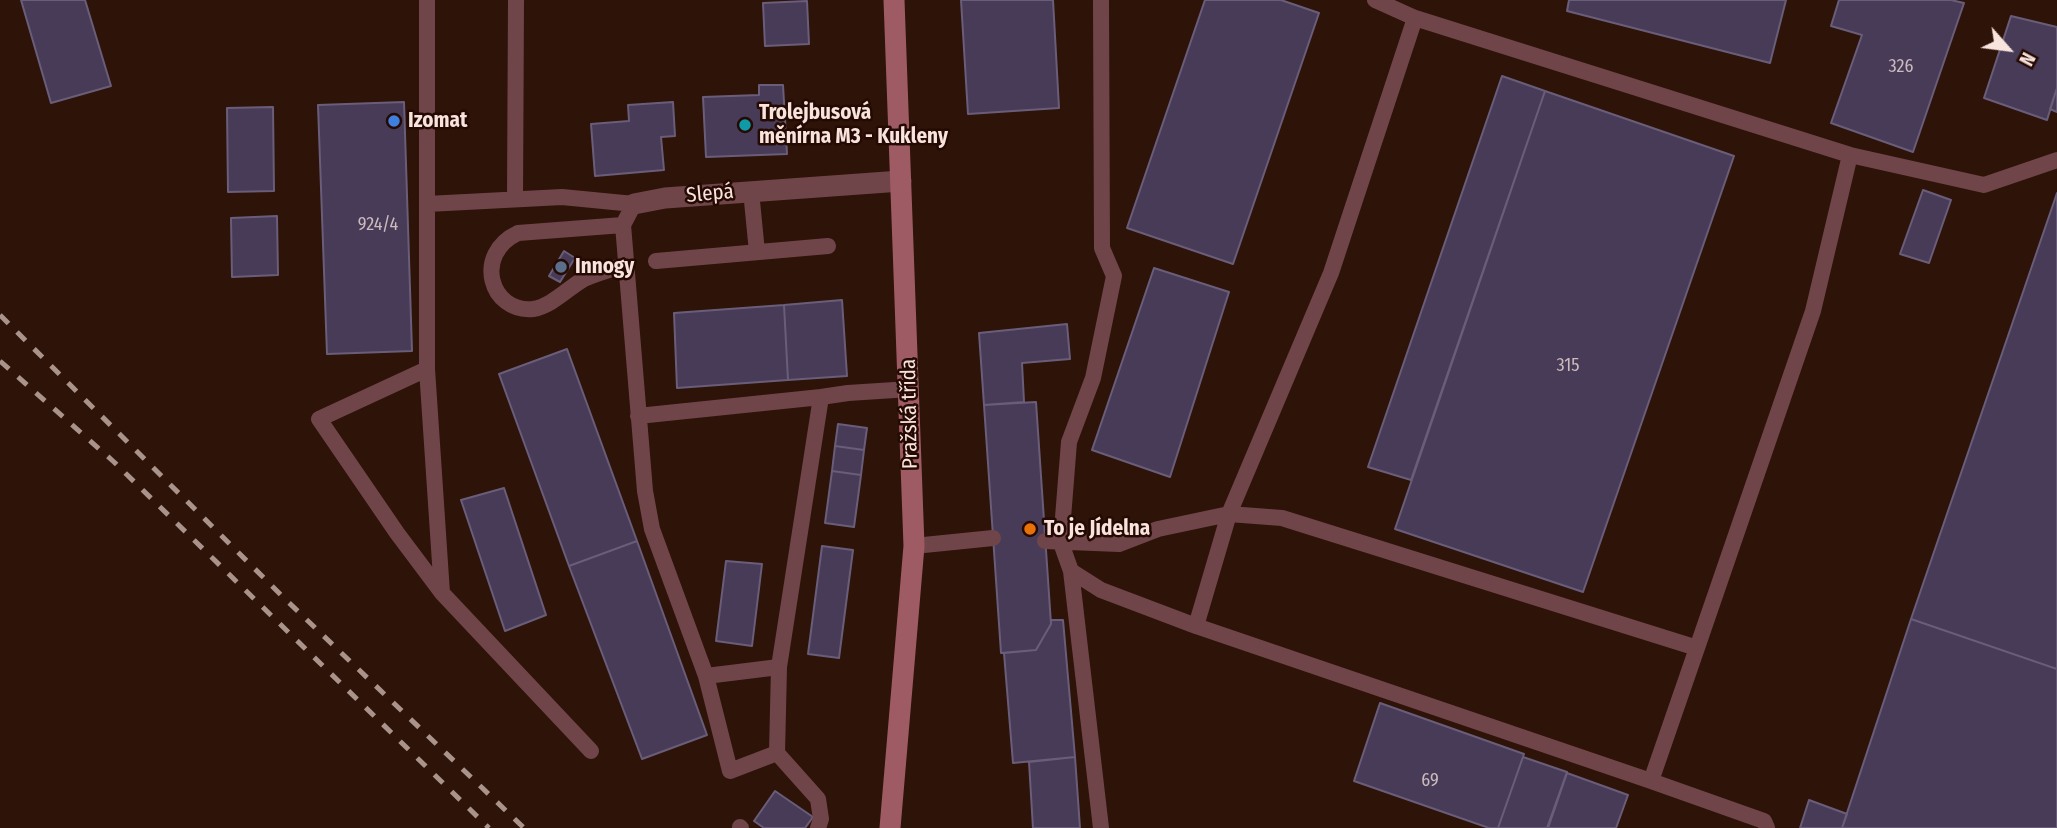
<!DOCTYPE html>
<meta charset="utf-8">
<style>
body{margin:0}
#map{position:relative;width:2057px;height:828px;overflow:hidden;background:#2e1308;font-family:"Fira Sans Condensed",sans-serif}
canvas{display:block}
.north{position:absolute;left:1973px;top:14px;width:70px;height:70px;-webkit-text-stroke:5px #240a02;paint-order:stroke;rotate:118deg;font-size:19px;font-weight:700;line-height:28px;text-align:center;color:#f9e4dd}
.north::after{content:'';display:block;margin:auto;width:24px;height:32px;background:#f9e4dd;clip-path:polygon(50% 0,100% 100%,50% 72%,0 100%)}
</style>
<div id="map">
<canvas width="2057" height="828"></canvas>
<div class="north">N</div>
</div>
<script>
const ctx = document.querySelector('canvas').getContext('2d');
ctx.lineJoin = 'round';
function fillPath(path, color) {
  ctx.fillStyle = color;
  ctx.fill(path, 'evenodd');
}
function strokePath(path, color, width, dash) {
  ctx.strokeStyle = color;
  ctx.lineWidth = width;
  ctx.lineCap = dash ? 'butt' : 'round';
  ctx.setLineDash(dash || []);
  ctx.stroke(path);
}
function drawText(font, color, halo, rows, align = 'center') {
  ctx.font = font + ' "Fira Sans Condensed",sans-serif';
  ctx.lineWidth = 5;
  ctx.setLineDash([]);
  ctx.textBaseline = 'middle';
  ctx.strokeStyle = halo;
  ctx.fillStyle = color;
  for (const [text, x, y, turn = 0] of rows) {
    ctx.save();
    ctx.translate(x, y);
    ctx.rotate((+turn || 0) * Math.PI / 180);
    ctx.textAlign = isNaN(turn) ? turn : align;
    if (halo) ctx.strokeText(text, 0, 0);
    ctx.fillText(text, 0, 0);
    ctx.restore();
  }
}
const building = new Path2D(`
 M21,0H85L111,86L51,103Z
 M961,0H1053L1059,108L968,114Z
 M1205,0H1281L1319,13L1233,264L1127,228Z
 M1569,0H1786L1770,63L1567,11Z
 M1839,0H1951L1964,3L1913,152L1831,123L1862,35L1831,26Z
 M807,1L809,44L765,46L763,3Z
 M2011,16L2057,27V88L2047,120L1984,98Z
 M1502,76L1545,91L1411,480L1368,467Z
 M759,85H783L787,154L706,157L703,97L759,95Z
 M2057,88V112L2050,109Z
 M1545,91L1734,156L1583,592L1395,529Z
 M404,102L412,351L327,354L318,105Z
 M673,102L675,136L661,137L664,170L595,176L591,124L629,121L628,105Z
 M273,107L274,191L228,192L227,108Z
 M1923,190L1951,200L1929,263L1900,254Z
 M2057,193V669L1911,619Z
 M277,216L278,275L232,277L231,218Z
 M564,251L575,258L560,282L549,276Z
 M1154,268L1229,292L1170,477L1092,450Z
 M842,300L847,376L788,380L784,305Z
 M784,305L788,380L677,388L674,313Z
 M1067,324L1070,359L1022,363L1024,402L984,405L979,333Z
 M567,349L637,541L569,566L499,374Z
 M1036,402L1051,624L1036,650L1001,653L984,405Z
 M838,424L867,428L864,450L835,446Z
 M835,446L864,450L861,475L832,471Z
 M832,471L861,475L854,527L825,523Z
 M504,488L546,615L505,631L461,500Z
 M637,541L707,735L642,759L569,566Z
 M822,546L853,550L839,658L808,654Z
 M726,561L762,564L752,646L716,641Z
 M1911,619L2057,669V828H1842Z
 M1051,620H1063L1075,757L1013,763L1004,653L1036,650L1051,624Z
 M1380,703L1524,754L1498,828H1489L1354,781Z
 M1075,757L1080,828H1033L1029,762Z
 M1523,757L1567,772L1547,828H1498Z
 M1567,773L1628,795L1616,828H1548Z
 M775,791L813,817L805,828H764L754,821Z
 M1809,800L1847,814L1842,828H1800Z`);
fillPath(building, '#473b57');
strokePath(building, '#6a5d7a', 2);
strokePath(new Path2D(`
 M427,0V204L562,197L634,204L623,225L645,491L652,529L706,676L779,667L821,397L638,416
 M1375,0L1415,18
 M751,191L757,252
 M515,199L516,0
 M427,204V369L442,593L591,751
 M623,225L518,233C473,254 490,313 533,309C552,306 568,288 584,279C597,273 612,269 625,265
 M656,261L828,246
 M427,369L319,419L397,533L442,593
 M821,397L848,393L910,389
 M1045,541L1119,544L1158,529L1229,514L1282,518L1697,648L1651,781L1196,626L1101,590L1071,571L1061,543L1069,442L1093,378L1114,276L1102,248L1101,0
 M914,546L993,538
 M1071,571L1101,828
 M1196,626L1229,514L1331,273L1415,18L1850,155
 M1697,648L1813,311L1850,155L1984,185L2057,160
 M779,667L777,753L818,799L821,819L818,828
 M706,676L730,771L777,753
 M1651,781L1764,821L1767,828
 M740,827L741,828`), '#70454a', 16);
strokePath(new Path2D(`
 M634,204L665,198L901,181`), '#70454a', 21);
strokePath(new Path2D(`
 M890,828L914,546L894,0`), '#9f5b64', 21);
strokePath(new Path2D(`
 M0,315L283,597L524,828
 M0,361L114,462L489,828`), '#aa938a', 5, [12, 12]);
for (const [x, y, r, color] of [
 [394,121,7,"#3f7fe0"],
 [745,125,7,"#0f9aa8"],
 [561,267,7,"#5c6f8a"],
 [1030,529,7,"#e8710a"]
]) {
  const dot = new Path2D();
  dot.arc(x, y, r, 0, 2 * Math.PI);
  ctx.fillStyle = color;
  ctx.fill(dot);
  strokePath(dot, '#240a02', 2.5);
}
drawText('18px', '#ccbabc', null, [
 ["326",1901,67],
 ["924/4",378,225],
 ["315",1568,366],
 ["69",1430,781]
]);
drawText('bold 21px', '#f9e4dd', '#240a02', [
 ["Trolejbusová",759,113],
 ["měnírna M3 - Kukleny",759,137],
 ["Izomat",408,121],
 ["Innogy",575,267],
 ["To je Jídelna",1044,529]
], 'left');
drawText('21px', '#f9e4dd', '#240a02', [
 ["Slepá",710,194,-5],
 ["Pražská třída",910,414,-91]
]);
</script>
